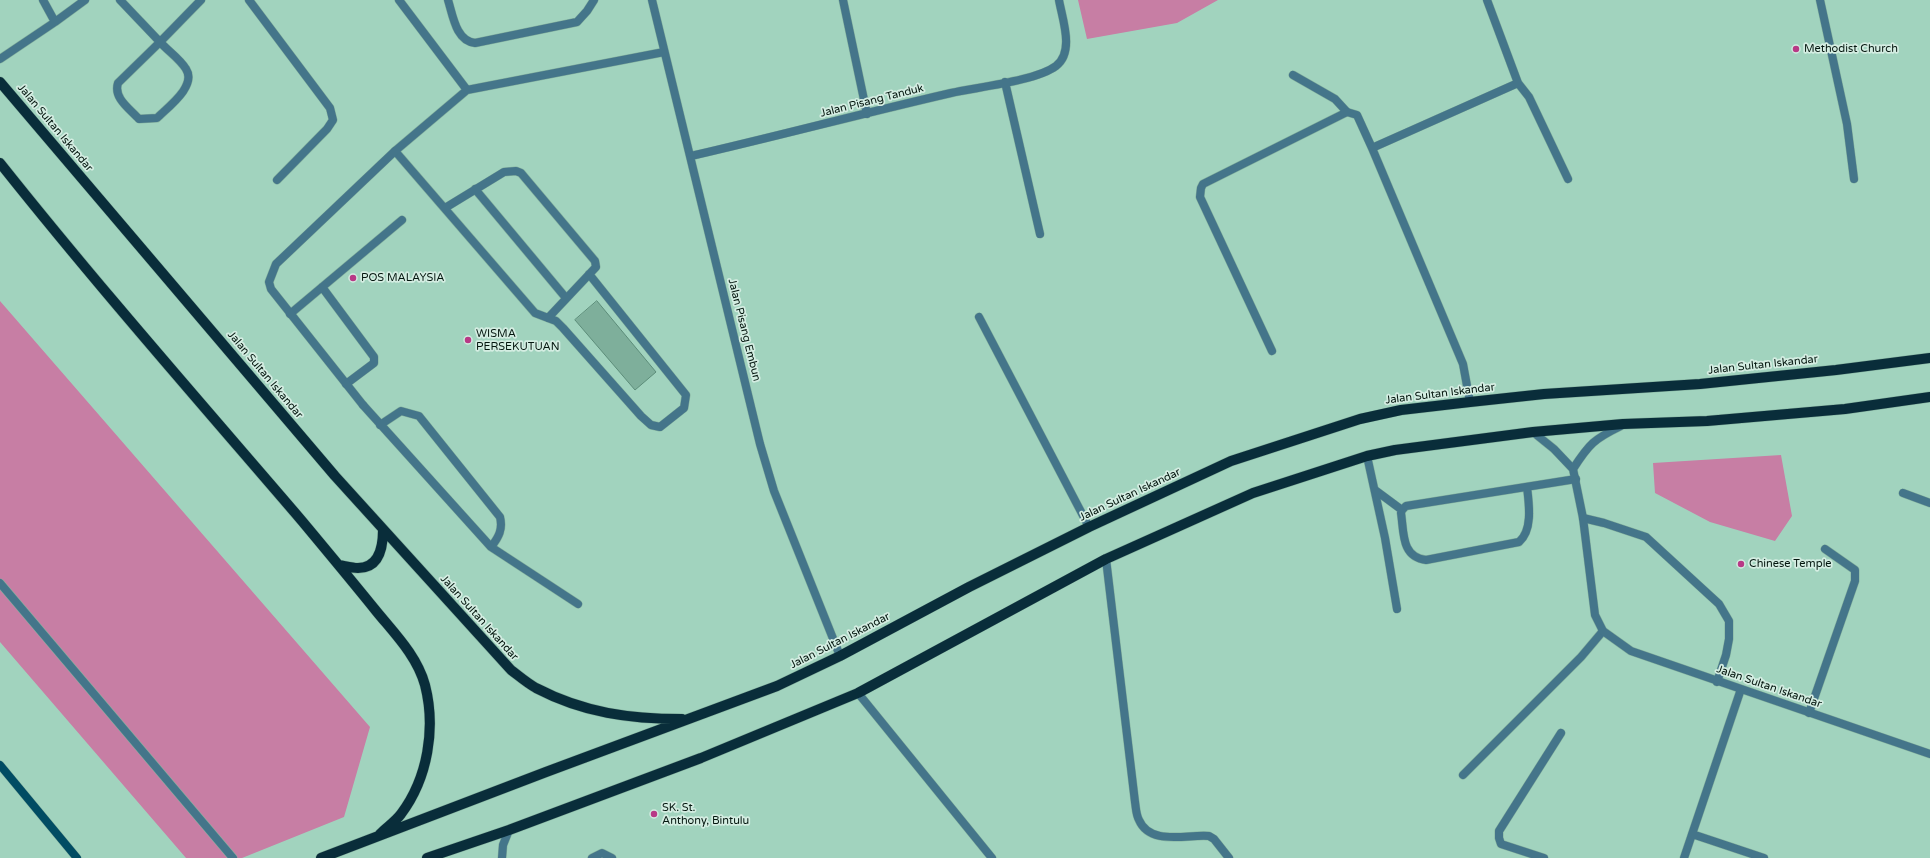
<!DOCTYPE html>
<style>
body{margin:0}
canvas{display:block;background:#a1d3be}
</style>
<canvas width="1930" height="858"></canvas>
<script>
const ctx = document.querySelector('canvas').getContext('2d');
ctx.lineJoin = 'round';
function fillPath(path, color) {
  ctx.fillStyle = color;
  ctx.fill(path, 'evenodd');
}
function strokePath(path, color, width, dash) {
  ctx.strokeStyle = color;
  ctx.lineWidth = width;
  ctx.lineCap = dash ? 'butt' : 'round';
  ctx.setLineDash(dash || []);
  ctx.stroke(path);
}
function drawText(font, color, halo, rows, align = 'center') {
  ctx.font = font + ' "Varela Round",sans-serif';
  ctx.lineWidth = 3.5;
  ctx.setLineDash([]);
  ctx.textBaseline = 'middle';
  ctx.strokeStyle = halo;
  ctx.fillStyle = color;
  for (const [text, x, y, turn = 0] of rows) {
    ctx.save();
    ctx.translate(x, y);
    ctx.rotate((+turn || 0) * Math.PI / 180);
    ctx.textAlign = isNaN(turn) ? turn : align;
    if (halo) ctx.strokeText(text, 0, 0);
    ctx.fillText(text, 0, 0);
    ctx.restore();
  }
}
fillPath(new Path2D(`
 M1078,0H1218L1177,23L1087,39Z
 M0,301L370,727L344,817L242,858H186L0,642Z
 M1781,455L1792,516L1775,541L1710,522L1655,493L1653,463Z`), '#c77ea4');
const building = new Path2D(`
 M597,301L656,372L635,390L575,320Z`);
fillPath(building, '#7eaf9b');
strokePath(building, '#5c8c79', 1);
const service = new Path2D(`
 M120,0L160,42L201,0
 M249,0L330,108L333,120L327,129L277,180
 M448,0C453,16 456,41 475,43L577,22L587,11L594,0
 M1820,0L1847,124L1854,179
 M160,42C168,51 180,59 186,69C197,86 168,107 157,118L139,119C130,109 113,98 118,83Z
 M1293,75L1335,99L1347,112
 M395,151L535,313L556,321L563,328L641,416L651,425L660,427L684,408L686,395L589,274
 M475,189L566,298
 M445,208L504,172L516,171L521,173L595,261L596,267L548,318
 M322,287L374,357V363L346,384
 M290,314L402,220
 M363,405L491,547L578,604
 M380,425L401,411L419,416L500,517C503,529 499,537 491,547
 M1367,456L1385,538L1397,609
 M1527,487C1529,504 1533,530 1519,542L1426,560C1401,557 1404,532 1401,513L1402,510L1406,506L1576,479
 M1375,490L1402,510
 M1583,518L1604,523L1646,537L1719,604L1729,621V639L1726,655L1717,682
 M0,583L233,858
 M1809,713L1855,581V570L1825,549
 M1463,775L1581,657L1603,631
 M502,858L503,845L509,830
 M592,858L602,853L612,858`);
const minor = new Path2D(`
 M43,0L55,22
 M399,0L467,90
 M652,0L760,444L774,491L840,656
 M843,0L867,114
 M1487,0L1518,83L1529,97L1568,179
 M0,59L55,22L85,0
 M1005,82L1040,234
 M1372,148L1518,83
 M691,156C778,136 864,113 951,93C978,87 1036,81 1056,66C1075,52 1062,18 1059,0
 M979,317L1089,527
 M1272,351L1200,197L1201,188L1203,184L1347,112L1357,115L1372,148L1463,364L1470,402
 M363,405L271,289L269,282L276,264L395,151L467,90L664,52
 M1533,432L1554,449L1573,469
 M1573,469L1583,518L1595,615L1603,631L1631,651L1930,754
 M1573,469C1589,444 1594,439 1621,426
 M1903,493L1930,503
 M1106,559L1135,802C1136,808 1136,815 1139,820C1150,846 1187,834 1209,836L1214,839L1229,858
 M858,693L992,858
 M1692,834L1764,858
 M1544,858L1501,844L1499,838V831L1561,733
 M1684,858L1741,689`);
const secondary = new Path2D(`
 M0,765L77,858`);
const primary = new Path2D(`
 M0,82L335,476L511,670C519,676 527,683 536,688C584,713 630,719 682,719
 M0,163C97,285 200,402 302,521C327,551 352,581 377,612C395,634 417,656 425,685C436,728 428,778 401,814C396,821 387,827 380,834
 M339,565C345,566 352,568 358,568C380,568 383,546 383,530
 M321,858L546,772L777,686L840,656L969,587L1089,527L1231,461L1360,419L1401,410L1470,402L1544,394L1700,384L1836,370L1930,358
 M427,858L509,830L701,758L858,693L1106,559L1253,493L1367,456L1395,450L1533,432L1623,424L1707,421L1845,409L1930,397`);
strokePath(service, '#85b19e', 9);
strokePath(minor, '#85b19e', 9);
strokePath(secondary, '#85b19e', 9);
strokePath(primary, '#85b19e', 11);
strokePath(service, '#44758a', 8);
strokePath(minor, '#44758a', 8);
strokePath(secondary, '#014c63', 8);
strokePath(primary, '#092d3a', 10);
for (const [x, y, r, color] of [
 [1796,49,4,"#b83986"],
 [353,278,4,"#b83986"],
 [468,340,4,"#b83986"],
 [1741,564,4,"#b83986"],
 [654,814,4,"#b83986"]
]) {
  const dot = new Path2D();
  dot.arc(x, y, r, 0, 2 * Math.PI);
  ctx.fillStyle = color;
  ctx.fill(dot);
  strokePath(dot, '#d4ede2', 1.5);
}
drawText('11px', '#03150e', '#d4ede2', [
 ["Methodist Church",1804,49],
 ["POS MALAYSIA",361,278],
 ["WISMA",476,334],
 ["PERSEKUTUAN",476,347],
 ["Chinese Temple",1749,564],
 ["SK. St.",662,808],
 ["Anthony, Bintulu",662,821]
], 'left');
drawText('11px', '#03150e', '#d4ede2', [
 ["Jalan Pisang Tanduk",872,101,-14],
 ["Jalan Sultan Iskandar",55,128,50],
 ["Jalan Pisang Embun",744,330,76],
 ["Jalan Sultan Iskandar",1763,365,-6],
 ["Jalan Sultan Iskandar",265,375,50],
 ["Jalan Sultan Iskandar",1440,394,-7],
 ["Jalan Sultan Iskandar",1130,495,-25],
 ["Jalan Sultan Iskandar",479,618,48],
 ["Jalan Sultan Iskandar",840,641,-27],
 ["Jalan Sultan Iskandar",1769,687,19]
]);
</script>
